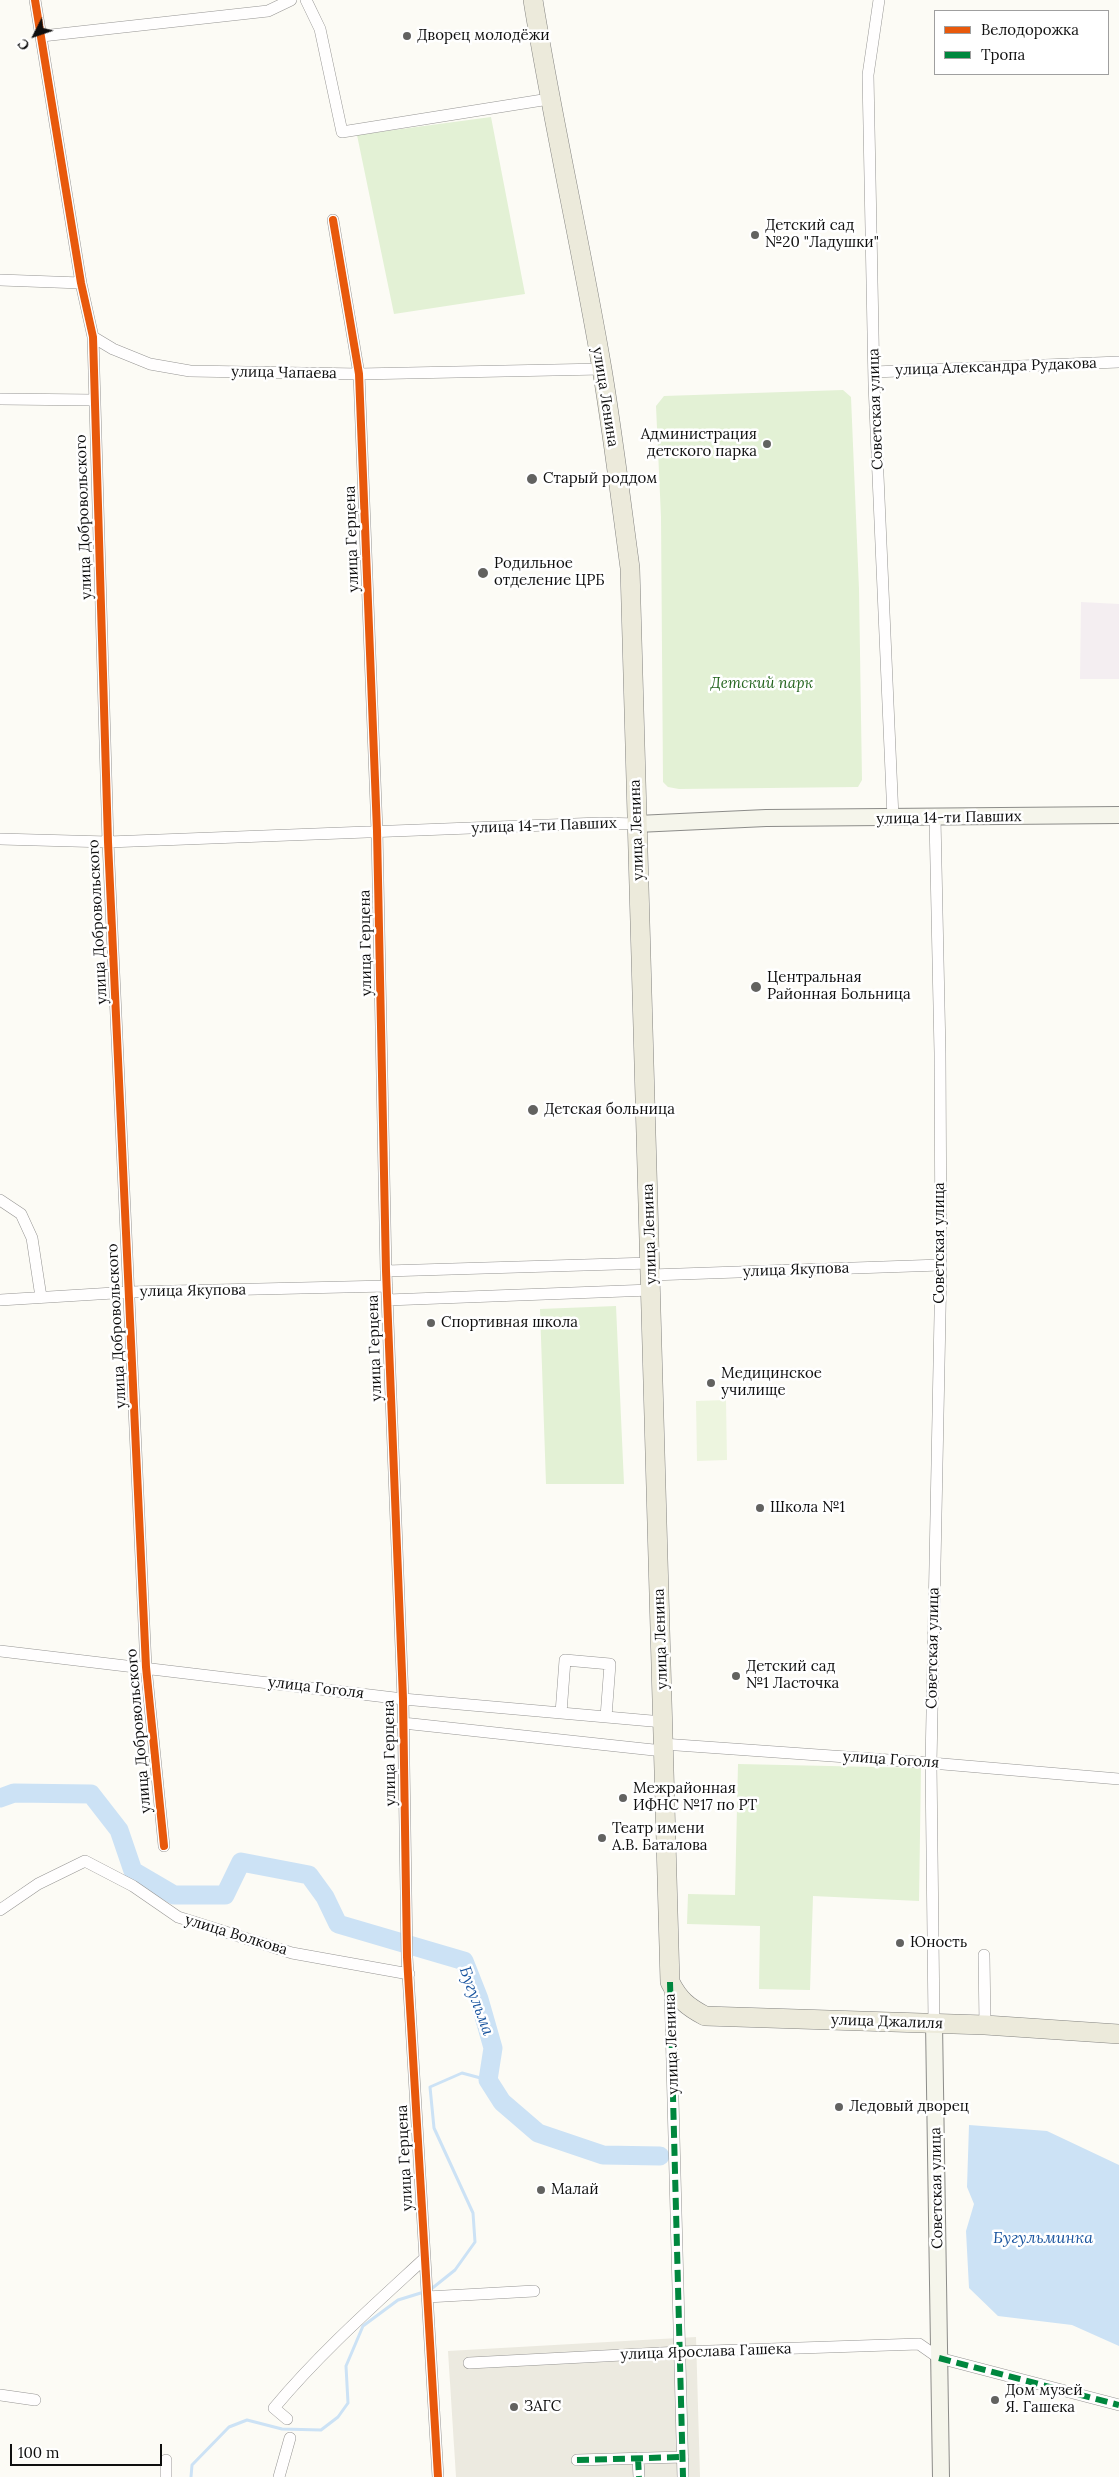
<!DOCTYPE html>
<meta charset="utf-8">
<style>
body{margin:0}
#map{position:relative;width:1119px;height:2477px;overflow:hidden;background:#fcfbf5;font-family:Lora,serif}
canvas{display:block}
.legend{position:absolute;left:934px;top:10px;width:175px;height:65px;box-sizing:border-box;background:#fff;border:1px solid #9f9f9f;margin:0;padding:6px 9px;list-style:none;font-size:15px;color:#0f0f0f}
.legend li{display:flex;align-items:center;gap:10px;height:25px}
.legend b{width:25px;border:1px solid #9f9f9f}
.north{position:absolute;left:10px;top:10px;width:50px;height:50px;-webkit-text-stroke:4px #fff;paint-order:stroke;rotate:229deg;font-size:14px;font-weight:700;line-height:20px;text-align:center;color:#0f0f0f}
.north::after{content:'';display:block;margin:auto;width:18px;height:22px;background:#0f0f0f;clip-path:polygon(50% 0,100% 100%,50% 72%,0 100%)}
.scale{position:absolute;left:10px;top:2444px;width:152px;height:22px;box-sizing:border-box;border:2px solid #0f0f0f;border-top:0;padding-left:6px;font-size:15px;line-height:18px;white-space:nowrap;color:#0f0f0f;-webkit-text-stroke:4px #fff;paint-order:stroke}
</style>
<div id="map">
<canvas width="1119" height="2477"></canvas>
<ul class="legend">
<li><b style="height:6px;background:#e8590c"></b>Велодорожка</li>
<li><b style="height:6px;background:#00873e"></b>Тропа</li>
</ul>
<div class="north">С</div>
<div class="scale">100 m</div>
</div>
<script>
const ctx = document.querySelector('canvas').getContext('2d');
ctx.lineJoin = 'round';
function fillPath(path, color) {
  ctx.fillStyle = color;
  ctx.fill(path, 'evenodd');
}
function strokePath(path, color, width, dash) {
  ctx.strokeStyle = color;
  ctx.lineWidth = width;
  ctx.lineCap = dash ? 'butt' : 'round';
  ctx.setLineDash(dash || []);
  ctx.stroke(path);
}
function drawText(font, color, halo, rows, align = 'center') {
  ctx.font = font + ' Lora,serif';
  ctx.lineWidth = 5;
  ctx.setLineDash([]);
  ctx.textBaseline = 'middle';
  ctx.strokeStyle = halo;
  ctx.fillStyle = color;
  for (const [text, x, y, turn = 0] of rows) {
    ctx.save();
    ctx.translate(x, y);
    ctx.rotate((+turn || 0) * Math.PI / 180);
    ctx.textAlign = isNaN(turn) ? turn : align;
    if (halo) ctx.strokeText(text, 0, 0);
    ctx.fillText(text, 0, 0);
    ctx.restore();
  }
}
fillPath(new Path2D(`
 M1081,602L1119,604V679H1080Z`), '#f4eef1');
fillPath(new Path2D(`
 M491,117L525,294L394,314L357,135Z
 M843,390L851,397L859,589L862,780L858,787L679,789L668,787L663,782L661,517L656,406L664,396Z
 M616,1306L624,1484H546L540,1309Z
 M738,1764L921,1768L919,1901L813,1896L810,1990L759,1989L760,1926L687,1924L688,1894L735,1895Z`), '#e3f1d5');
fillPath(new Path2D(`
 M726,1400L727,1460L697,1461L696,1401Z`), '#edf5df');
fillPath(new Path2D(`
 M696,2337L700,2477H456L448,2351Z`), '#eceae0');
fillPath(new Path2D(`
 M969,2125L1047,2131L1119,2165V2346L1072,2325L998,2316L969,2288L966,2231L974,2204L967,2187Z`), '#cce2f5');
strokePath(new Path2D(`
 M430,2290L455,2270L475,2242L473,2213L434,2128L430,2087L462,2073L488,2080
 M191,2477L192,2465L229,2427L247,2420L282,2429L321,2430L338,2417L348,2403L346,2366L363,2326L398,2300L424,2292`), '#cce2f5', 3);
strokePath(new Path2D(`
 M0,1798L14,1793L91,1794L119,1830L133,1871L174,1895H225L241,1862L309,1875L325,1897L338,1924L464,1961L479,1999L493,2048L488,2080L502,2102L538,2133L603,2155L660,2156`), '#cce2f5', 19);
const street = new Path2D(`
 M35,0L81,283L93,337L108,842L146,1667L164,1846
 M306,0L320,29L342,132L549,99
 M879,0L868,75L874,384L893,818
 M42,36L268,11L291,0
 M333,220L359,374L377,831L386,1271L403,1699L407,1957L438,2477
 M0,280L81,283
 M93,337L113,349L150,364L190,371L359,374L602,369
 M874,372L1119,362
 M0,399L94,400
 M0,839L108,842L600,823L637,824
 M0,1200L21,1214L32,1238L41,1297
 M386,1271L650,1263
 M651,1275L941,1265
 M0,1300L130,1292L387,1286
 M387,1300L651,1290
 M0,1651L403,1699L663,1722
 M561,1713L565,1660L610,1664L606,1717
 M403,1723L663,1751
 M663,1744L931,1763L1119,1779
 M0,1910L38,1884L85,1861L133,1886L178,1917L292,1953L409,1974
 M984,1955L985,2025
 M670,1986L683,2477
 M934,2023L931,1763L941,1265L940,1053L935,818
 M427,2297L534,2291
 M469,2363L680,2352L919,2344L939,2358L1119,2405
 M0,2395L35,2400
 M287,2419L274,2408C320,2353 372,2307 424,2259
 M638,2458L639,2477
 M166,2460V2477
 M577,2460L683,2457
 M279,2477L290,2438`);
const secondary = new Path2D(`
 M637,824L766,818L1119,815
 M934,2023L941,2477`);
const primary = new Path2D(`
 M533,0C553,124 581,245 602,369C613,435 621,502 630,568L670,1982C679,2000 688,2007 705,2016L985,2025L1119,2034`);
strokePath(street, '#969593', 12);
strokePath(secondary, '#8c8c89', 18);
strokePath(primary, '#838380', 20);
strokePath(street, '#fffefe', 11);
strokePath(secondary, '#f5f5eb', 16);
strokePath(primary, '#eceadb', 19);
strokePath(new Path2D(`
 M670,1982L683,2477
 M939,2358L1119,2405
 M638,2458L639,2477
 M577,2460L683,2457`), '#00873e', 6, [12, 6]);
strokePath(new Path2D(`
 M35,0L81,283L93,337L108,842L146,1667L164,1846
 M333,220L359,374L377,831L386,1271L403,1699L407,1957L438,2477`), '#e8590c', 8);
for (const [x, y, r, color] of [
 [407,36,5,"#626260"],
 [755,235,5,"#626260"],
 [767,444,5,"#626260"],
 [532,479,6,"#626260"],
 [483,573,6,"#626260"],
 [756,987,6,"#626260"],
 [533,1110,6,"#626260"],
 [431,1323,5,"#626260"],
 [711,1383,5,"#626260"],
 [760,1508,5,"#626260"],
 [736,1676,5,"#626260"],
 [623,1798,5,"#626260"],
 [602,1838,5,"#626260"],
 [900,1943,5,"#626260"],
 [839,2107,5,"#626260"],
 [541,2190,5,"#626260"],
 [995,2400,5,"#626260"],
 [514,2407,5,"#626260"]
]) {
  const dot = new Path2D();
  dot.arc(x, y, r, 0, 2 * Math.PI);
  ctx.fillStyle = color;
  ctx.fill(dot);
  strokePath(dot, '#fff', 2);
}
drawText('15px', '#0f0f0f', '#fff', [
 ["Дворец молодёжи",417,36],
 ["Детский сад",765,226],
 ["№20 \"Ладушки\"",765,243],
 ["Администрация",757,435,"right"],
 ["детского парка",757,452,"right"],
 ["Старый роддом",543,479],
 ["Родильное",494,564],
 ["отделение ЦРБ",494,581],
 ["Центральная",767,978],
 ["Районная Больница",767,995],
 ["Детская больница",544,1110],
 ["Спортивная школа",441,1323],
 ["Медицинское",721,1374],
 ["училище",721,1391],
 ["Школа №1",770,1508],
 ["Детский сад",746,1667],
 ["№1 Ласточка",746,1684],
 ["Межрайонная",633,1789],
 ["ИФНС №17 по РТ",633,1806],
 ["Театр имени",612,1829],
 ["А.В. Баталова",612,1846],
 ["Юность",910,1943],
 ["Ледовый дворец",849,2107],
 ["Малай",551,2190],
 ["Дом музей",1005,2391],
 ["Я. Гашека",1005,2408],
 ["ЗАГС",524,2407]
], 'left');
drawText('15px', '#0f0f0f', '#fff', [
 ["улица Александра Рудакова",996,367,-2],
 ["улица Чапаева",284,373,1],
 ["улица Ленина",605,397,81],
 ["Советская улица",876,409,-92],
 ["улица Добровольского",84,517,-92],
 ["улица Герцена",352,539,-92],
 ["улица 14-ти Павших",949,818,-1],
 ["улица 14-ти Павших",544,826,-2],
 ["улица Ленина",637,830,-92],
 ["улица Добровольского",98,922,-93],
 ["улица Герцена",366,943,-91],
 ["улица Ленина",650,1234,-92],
 ["Советская улица",940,1243,-90],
 ["улица Якупова",796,1270,-2],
 ["улица Якупова",193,1291,-1],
 ["улица Добровольского",117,1326,-93],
 ["улица Герцена",375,1348,-92],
 ["улица Ленина",661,1639,-92],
 ["Советская улица",933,1648,-89],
 ["улица Гоголя",316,1688,7],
 ["улица Добровольского",139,1731,-95],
 ["улица Герцена",390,1753,-91],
 ["улица Гоголя",891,1760,4],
 ["улица Волкова",236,1935,17],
 ["улица Джалиля",887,2022,2],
 ["улица Ленина",672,2044,-92],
 ["улица Герцена",405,2158,-93],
 ["Советская улица",937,2188,-91],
 ["улица Ярослава Гашека",706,2352,-2]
]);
drawText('italic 15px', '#266620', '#fff', [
 ["Детский парк",762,684]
]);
drawText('italic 16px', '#1a559f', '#fff', [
 ["Бугульма",476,2001,70],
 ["Бугульминка",1043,2238]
]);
</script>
